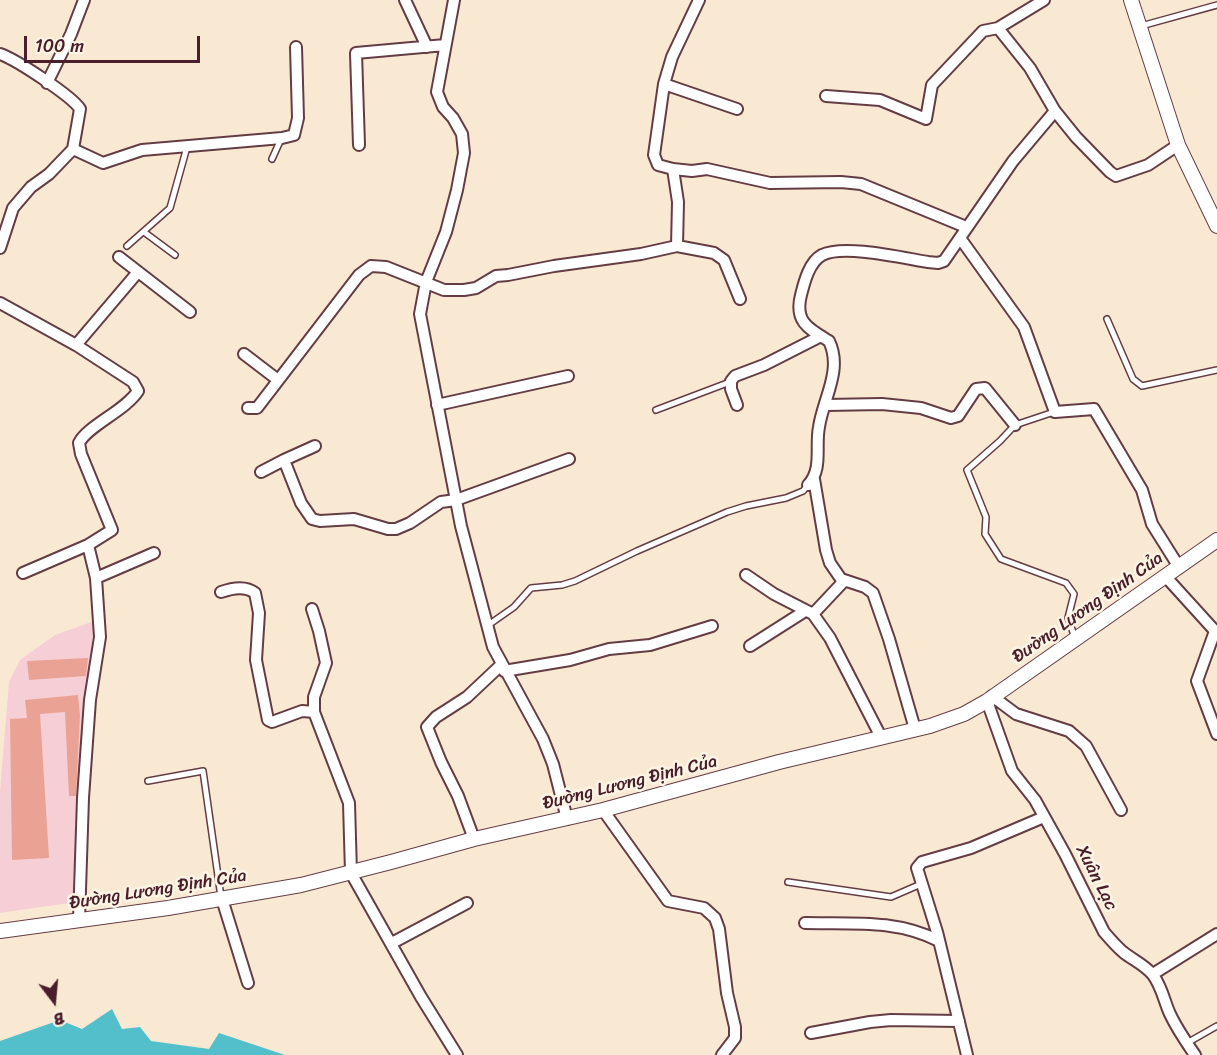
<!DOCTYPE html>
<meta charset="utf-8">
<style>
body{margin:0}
#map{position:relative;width:1217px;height:1055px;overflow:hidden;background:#f9e9d3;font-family:Sriracha,sans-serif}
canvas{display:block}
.north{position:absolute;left:24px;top:971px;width:60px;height:60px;-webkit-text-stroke:4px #fcf5e5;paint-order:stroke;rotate:164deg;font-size:16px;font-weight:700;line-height:24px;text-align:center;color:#4a1f2b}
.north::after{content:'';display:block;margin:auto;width:21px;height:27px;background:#4a1f2b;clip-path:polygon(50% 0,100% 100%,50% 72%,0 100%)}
.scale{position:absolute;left:24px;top:36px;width:176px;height:27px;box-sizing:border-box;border:3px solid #4a1f2b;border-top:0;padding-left:8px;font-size:18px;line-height:21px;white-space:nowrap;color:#4a1f2b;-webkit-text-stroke:4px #fcf5e5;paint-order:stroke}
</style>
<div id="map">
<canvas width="1217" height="1055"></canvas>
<div class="north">B</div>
<div class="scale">100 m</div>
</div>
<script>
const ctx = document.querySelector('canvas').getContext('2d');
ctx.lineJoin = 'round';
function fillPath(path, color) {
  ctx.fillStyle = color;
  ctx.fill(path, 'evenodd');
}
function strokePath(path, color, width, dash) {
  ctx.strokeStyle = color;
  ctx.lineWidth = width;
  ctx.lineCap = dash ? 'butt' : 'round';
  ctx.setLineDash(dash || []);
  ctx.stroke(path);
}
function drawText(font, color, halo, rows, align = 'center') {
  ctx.font = font + ' Sriracha,sans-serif';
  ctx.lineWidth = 5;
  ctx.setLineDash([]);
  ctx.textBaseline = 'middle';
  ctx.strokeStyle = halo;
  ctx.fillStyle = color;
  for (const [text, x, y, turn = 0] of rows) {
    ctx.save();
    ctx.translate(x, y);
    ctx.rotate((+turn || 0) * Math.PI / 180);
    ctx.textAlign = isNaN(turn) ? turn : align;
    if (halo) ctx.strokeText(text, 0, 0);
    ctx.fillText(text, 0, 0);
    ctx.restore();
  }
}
fillPath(new Path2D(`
 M94,621L88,686L76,902L0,913V791L9,682L20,660L55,635Z`), '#f6cfd6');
fillPath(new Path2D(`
 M112,1009L122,1029L140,1027L151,1041L209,1049L219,1033L285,1055H0V1041L60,1020L82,1029Z`), '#52bfcb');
fillPath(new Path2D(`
 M88,658L86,676L29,680L27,661Z
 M78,695L80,715L76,796H69L65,712L40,714L49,858L12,860L10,719L27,718L25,700Z`), '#eaa295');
const service = new Path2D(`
 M1141,26L1217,5
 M272,159L281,139
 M144,232L175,255
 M127,246L170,208L187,147
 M1107,319L1133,379L1142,386L1217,370
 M656,410L730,382
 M1054,412L1015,425L1000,441L967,470L986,517L985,534L1001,559L1066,583L1074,594L1068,618L1075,638
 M487,626L514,607L531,588L562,585L575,581L637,551L727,512L746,506L786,498L803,491L808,485
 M148,781L203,771L221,897
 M788,882L891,897L921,884
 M1187,1043L1217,1026`);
const minor = new Path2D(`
 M405,0L427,47
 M454,0L437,92L443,107L453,118L462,134L464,153L457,190L446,232L426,282L420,314L461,526L493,647L543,739L553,764L567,819
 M998,28L1030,68L1055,111
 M0,54C15,59 72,96 80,109L73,149L49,174L31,187L13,208L0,248
 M47,83L71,34L84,0
 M664,84L737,109
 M826,96L880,100L926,119L932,85L983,31L998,28L1044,0
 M359,145L356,53L445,45
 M73,149L103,163L142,150L282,138L294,135L298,118L296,47
 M673,169L692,171L707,169L770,183L841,182L861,184L966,227
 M960,238L1024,327L1055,412L1094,409L1142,490L1152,524L1179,567
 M677,246L714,253L724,260L740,299
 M119,257L190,312
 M0,303L76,345L133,382L138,391C125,411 87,426 79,443L81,454L112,530L88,545L96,578L100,637L90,700L83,798L79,920
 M76,345L138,272
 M244,354L278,380
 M437,405L568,376
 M737,405L731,389V381L735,376L764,365L821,336
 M826,405L882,404L921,408L951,418L958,416L976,389L985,388L1015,425
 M248,408H257L359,275L371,266L386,267L444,290H464L476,288L496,276L508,275L554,266L641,254L677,246L678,202L673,169L658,165L654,155L664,84L672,57L699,0
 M284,460L315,446
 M261,472L284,460L301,503L312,519L320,521L354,519L388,529H396L410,523L441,502L456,500L569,459
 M814,479L826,550L830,563L841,579L865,587L873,593L889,639L915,729
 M808,485C823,469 815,447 819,427C823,399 843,370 829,341C809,329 794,322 801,295C804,283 809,262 822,255C844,244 903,258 928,262L938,263L944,261L1013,161L1055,111L1076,137L1110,172L1116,176L1148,165L1178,145
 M23,573L88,545
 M746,575L774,594L813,614L830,638L881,737
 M1166,577L1215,631L1197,681L1217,734
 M96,578L154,553
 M221,592C232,588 245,585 255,593L259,613L256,660L268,720L272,722L302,711L314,712
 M312,609L319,631L326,663L314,697V712L349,803L351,873L421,997L457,1055
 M813,614L844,581
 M750,646L805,611
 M504,671L570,660L609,649L650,645L712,626
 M992,696L1016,714L1069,731L1086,746L1121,810
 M987,701L1012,771L1035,800L1065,854L1104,932C1110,939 1116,946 1123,952C1133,960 1145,965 1153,975C1162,987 1164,1001 1170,1014C1177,1029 1186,1042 1195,1055
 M603,810L668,901L704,908L715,918L719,929L727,993L735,1027V1038L722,1055
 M474,839L458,796L441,762L427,727L436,717L467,697L501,665
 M222,899L248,983
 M805,923C852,924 896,919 939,941
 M392,943L467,903
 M1153,974L1217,934
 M811,1033L870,1022L891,1020L959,1021
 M967,1055L937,932L917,868L922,862L971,848L1044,817`);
const tertiary = new Path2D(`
 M1131,0L1178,145L1217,226
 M0,931L168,908L301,885L391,862L474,839L603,810L779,762L930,726L964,714L987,701L1217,540`);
strokePath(service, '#643d44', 8);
strokePath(minor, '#643d44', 14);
strokePath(tertiary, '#643d44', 16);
strokePath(service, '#fff', 5);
strokePath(minor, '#fff', 10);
strokePath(tertiary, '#fff', 14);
drawText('18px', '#4a1f2b', '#fcf5e5', [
 ["Đường Lương Định Của",1088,608,-35],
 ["Đường Lương Định Của",630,783,-14],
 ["Xuân Lạc",1096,878,63],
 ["Đường Lương Định Của",158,890,-9]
]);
</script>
